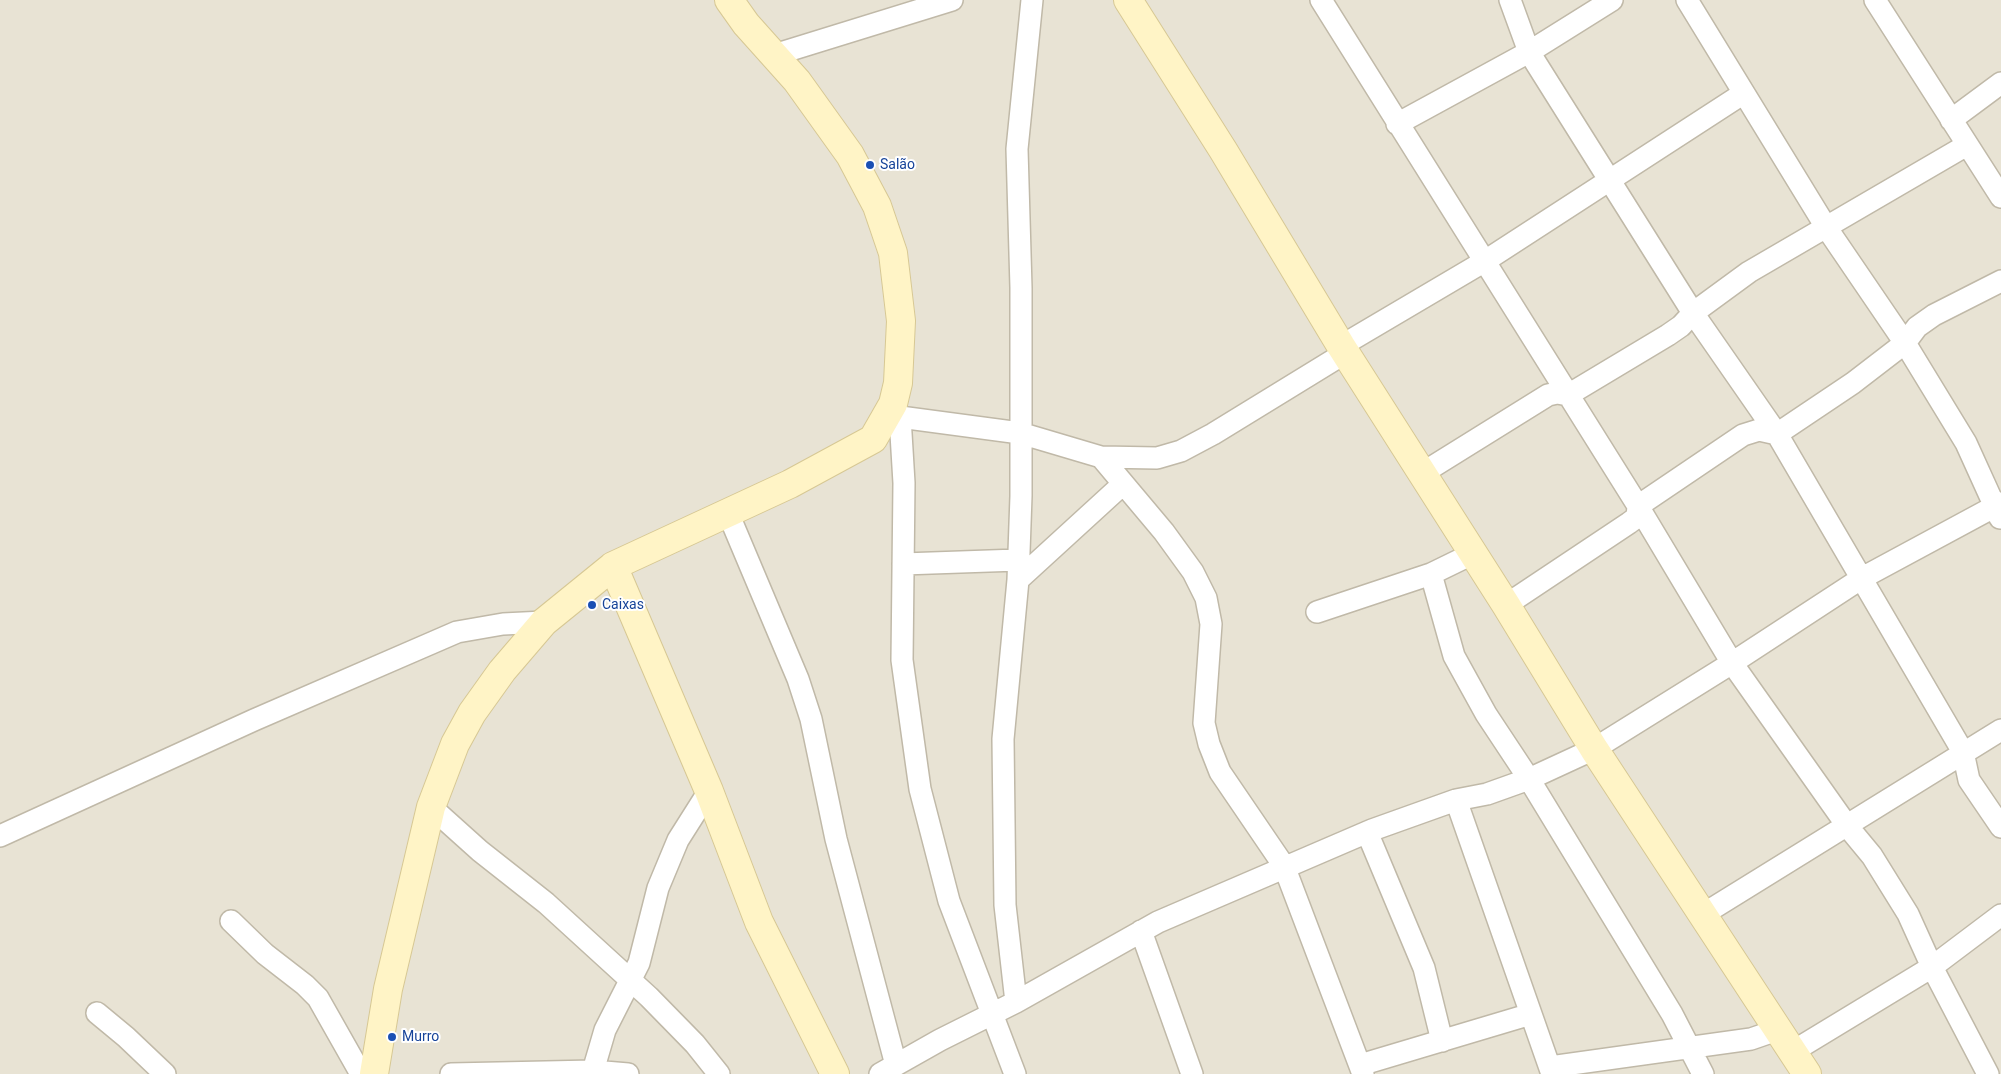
<!DOCTYPE html>
<meta charset="utf-8">
<style>
body{margin:0}
canvas{display:block;background:#f4f1e6}
</style>
<canvas width="2001" height="1074"></canvas>
<script>
const ctx = document.querySelector('canvas').getContext('2d');
ctx.lineJoin = 'round';
function fillPath(path, color) {
  ctx.fillStyle = color;
  ctx.fill(path, 'evenodd');
}
function strokePath(path, color, width, dash) {
  ctx.strokeStyle = color;
  ctx.lineWidth = width;
  ctx.lineCap = dash ? 'butt' : 'round';
  ctx.setLineDash(dash || []);
  ctx.stroke(path);
}
function drawText(font, color, halo, rows, align = 'center') {
  ctx.font = font + ' Roboto,sans-serif';
  ctx.lineWidth = 4;
  ctx.setLineDash([]);
  ctx.textBaseline = 'middle';
  ctx.strokeStyle = halo;
  ctx.fillStyle = color;
  for (const [text, x, y, turn = 0] of rows) {
    ctx.save();
    ctx.translate(x, y);
    ctx.rotate((+turn || 0) * Math.PI / 180);
    ctx.textAlign = isNaN(turn) ? turn : align;
    if (halo) ctx.strokeText(text, 0, 0);
    ctx.fillText(text, 0, 0);
    ctx.restore();
  }
}
fillPath(new Path2D(`
 M0,0H2001V1074H0Z`), '#e8e3d4');
const street = new Path2D(`
 M1321,0L1638,506L1732,663L1848,827L1872,856L1908,914L1932,967L1988,1074
 M1510,0L1529,52L1693,313L1777,434L1963,752L1969,780L2001,827
 M1687,0L1826,227L1905,343L1966,443L2000,518
 M1875,0L2001,197
 M774,55L952,0
 M1951,120L2001,83
 M1397,124L1529,52L1612,0
 M1341,346L1485,261L1744,93
 M893,404L900,417L904,483L902,660L920,789L949,901L1015,1074
 M900,417L1020,433L1101,457L1157,458L1181,451L1213,434L1345,353
 M1101,457L1164,532L1193,572L1206,598L1211,624L1204,723L1209,744L1220,772L1284,866L1363,1074
 M1421,474L1548,395L1557,393L1568,395L1668,335L1681,326L1693,313L1749,272L1967,145
 M728,513L798,679L811,719L836,839L896,1065
 M1472,554L1431,574L1454,656L1486,714L1529,779L1672,1014L1703,1074
 M903,564L1018,560
 M1018,580L1123,484
 M1506,605L1629,523L1637,517L1638,506L1743,435L1759,430L1777,434L1853,383L1905,343L1917,327L1934,315L2001,281
 M1317,612L1431,574
 M1456,800L1552,1074
 M431,807L480,851L546,903L649,997L695,1044L719,1074
 M1367,832L1424,968L1442,1041
 M0,836L254,720L457,632L503,624L544,622
 M1702,915L2001,730
 M231,921L265,954L305,985L318,998L361,1074
 M1141,931L1192,1074
 M1016,1002L1005,905L1003,739L1018,580L1021,496V288L1017,149L1032,0
 M97,1013L126,1037L165,1074
 M1792,1052L1932,967L2001,915
 M1360,1065L1531,1014
 M1550,1067L1751,1039L1777,1030
 M593,1071L605,1030L639,963L658,888L678,840L709,791
 M451,1074L593,1071L628,1074
 M880,1074L940,1040L1016,1002L1158,922L1372,830L1456,800L1487,794L1529,779L1594,749L1732,663L1862,578L2001,503`);
const secondary = new Path2D(`
 M1128,0L1223,150L1341,346L1506,605L1594,749L1807,1074
 M613,566L709,791L759,922L835,1074
 M374,1074L388,989L431,807L455,744L472,713L502,671L544,622L613,566L790,484L873,439L893,404L898,383L901,321L893,253L877,206L850,155L797,81L746,24L729,0`);
strokePath(street, '#c0b9a8', 24);
strokePath(secondary, '#d7c894', 30);
strokePath(street, '#fff', 21);
strokePath(secondary, '#fff4c6', 28);
for (const [x, y, r, color] of [
 [870,165,5,"#1a4fb4"],
 [592,605,5,"#1a4fb4"],
 [392,1037,5,"#1a4fb4"]
]) {
  const dot = new Path2D();
  dot.arc(x, y, r, 0, 2 * Math.PI);
  ctx.fillStyle = color;
  ctx.fill(dot);
  strokePath(dot, '#fff', 2);
}
drawText('14px', '#164399', '#fff', [
 ["Salão",880,165],
 ["Caixas",602,605],
 ["Murro",402,1037]
], 'left');
</script>
